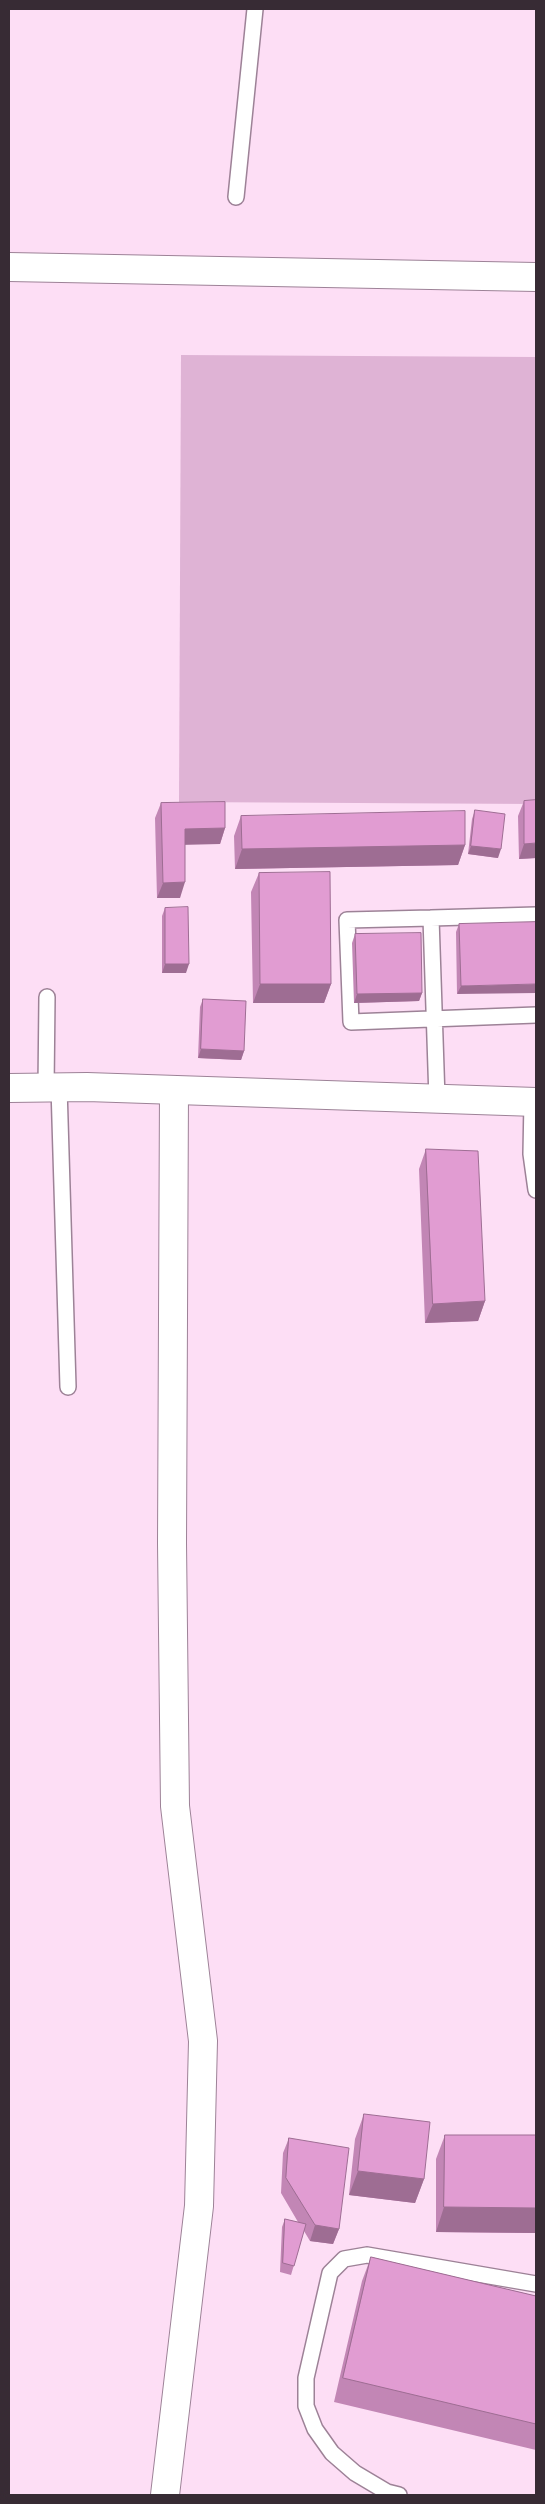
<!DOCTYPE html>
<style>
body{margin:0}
#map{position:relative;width:545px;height:2504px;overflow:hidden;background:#fddef5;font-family:Poppins,sans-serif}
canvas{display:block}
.frame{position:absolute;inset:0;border:10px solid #372b34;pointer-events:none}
</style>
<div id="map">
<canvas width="545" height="2504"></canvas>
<div class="frame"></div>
</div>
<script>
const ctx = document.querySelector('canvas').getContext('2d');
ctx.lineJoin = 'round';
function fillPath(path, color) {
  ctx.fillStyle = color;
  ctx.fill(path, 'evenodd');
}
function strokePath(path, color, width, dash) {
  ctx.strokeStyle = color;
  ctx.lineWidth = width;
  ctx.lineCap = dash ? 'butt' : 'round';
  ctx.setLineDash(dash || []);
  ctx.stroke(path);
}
fillPath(new Path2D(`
 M181,355L536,357V804L179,802Z`), '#dfb3d5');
const service = new Path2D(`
 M236,197L255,9
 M431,918L347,920L351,1022L536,1015
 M59,1087L68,1387
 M46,1088L47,997
 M437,1099L431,918L536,915
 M532,1101L531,1154L536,1190
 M399,2495L387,2492L355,2473L332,2453L315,2429L306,2406V2378L330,2273L344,2259L367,2255L536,2284`);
const minor = new Path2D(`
 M9,267L536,277
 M165,2495L199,2206L203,2041L175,1806L172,1543L174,1090`);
const tertiary = new Path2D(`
 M9,1088L87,1087L536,1102`);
strokePath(service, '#9d8297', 18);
strokePath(minor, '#9d8297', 30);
strokePath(tertiary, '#9d8297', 30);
strokePath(service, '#fff', 15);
strokePath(minor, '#fff', 28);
strokePath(tertiary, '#fff', 28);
fillPath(new Path2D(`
 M524,801L536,858L519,859L518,816Z
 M161,803L225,828L220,844H185L180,898H157L155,818Z
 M475,810L498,858L468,854L472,819Z
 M241,816L465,845L458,865L235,869L234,836Z
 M259,873L331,984L324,1003H253L251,892Z
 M165,908L186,973H162V916Z
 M536,922L457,994L456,932L459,924Z
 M355,934L422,993L419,1001L354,1003L352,943Z
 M203,999L244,1051L241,1060L198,1058L200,1007Z
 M426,1149L485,1301L478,1321L425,1323L419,1169Z
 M364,2114L424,2179L415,2203L349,2195L355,2139Z
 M445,2135H536V2233L436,2232V2159Z
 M289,2138L339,2229L333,2244L310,2241L304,2231L291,2275L280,2272L282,2227L285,2219L298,2222L281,2193L283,2153Z
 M371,2257L536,2296V2450L334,2402L362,2281Z`), '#c286b5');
fillPath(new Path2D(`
 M225,828L220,844L179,845L185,829Z
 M536,843V858L519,859L524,844Z
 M465,845L458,865L235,869L242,849Z
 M471,846L501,849L498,858L468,854Z
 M185,882L180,898H157L163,883Z
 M165,964H189L186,973H162Z
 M260,984H331L324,1003H253Z
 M536,984V993L457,994L461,986Z
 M422,993L419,1001L354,1003L357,994Z
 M201,1049L244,1051L241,1060L198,1058Z
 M485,1301L478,1321L425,1323L433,1304Z
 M358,2171L424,2179L415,2203L349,2195Z
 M444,2207L536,2208V2233L436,2232Z
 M315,2225L339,2229L333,2244L310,2241Z`), '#9e6d93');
const building = new Path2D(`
 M536,800V843L524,844V801Z
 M225,802V828L185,829V882L163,883L161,803Z
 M475,810L505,814L501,849L471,846Z
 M465,811V845L242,849L241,816Z
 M330,872L331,984H260L259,873Z
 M188,907L189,964H165V908Z
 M536,922V984L461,986L459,924Z
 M421,933L422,993L357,994L355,934Z
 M203,999L246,1001L244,1051L201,1049Z
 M426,1149L478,1151L485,1301L433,1304Z
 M364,2114L430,2122L424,2179L358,2171Z
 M445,2135H536V2208L444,2207Z
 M289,2138L349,2148L339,2229L315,2225L286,2178Z
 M285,2219L306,2224L294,2266L283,2263Z
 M371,2257L536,2296V2424L343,2378Z`);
fillPath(building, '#e19cd2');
strokePath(building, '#9e6d93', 1);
</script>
